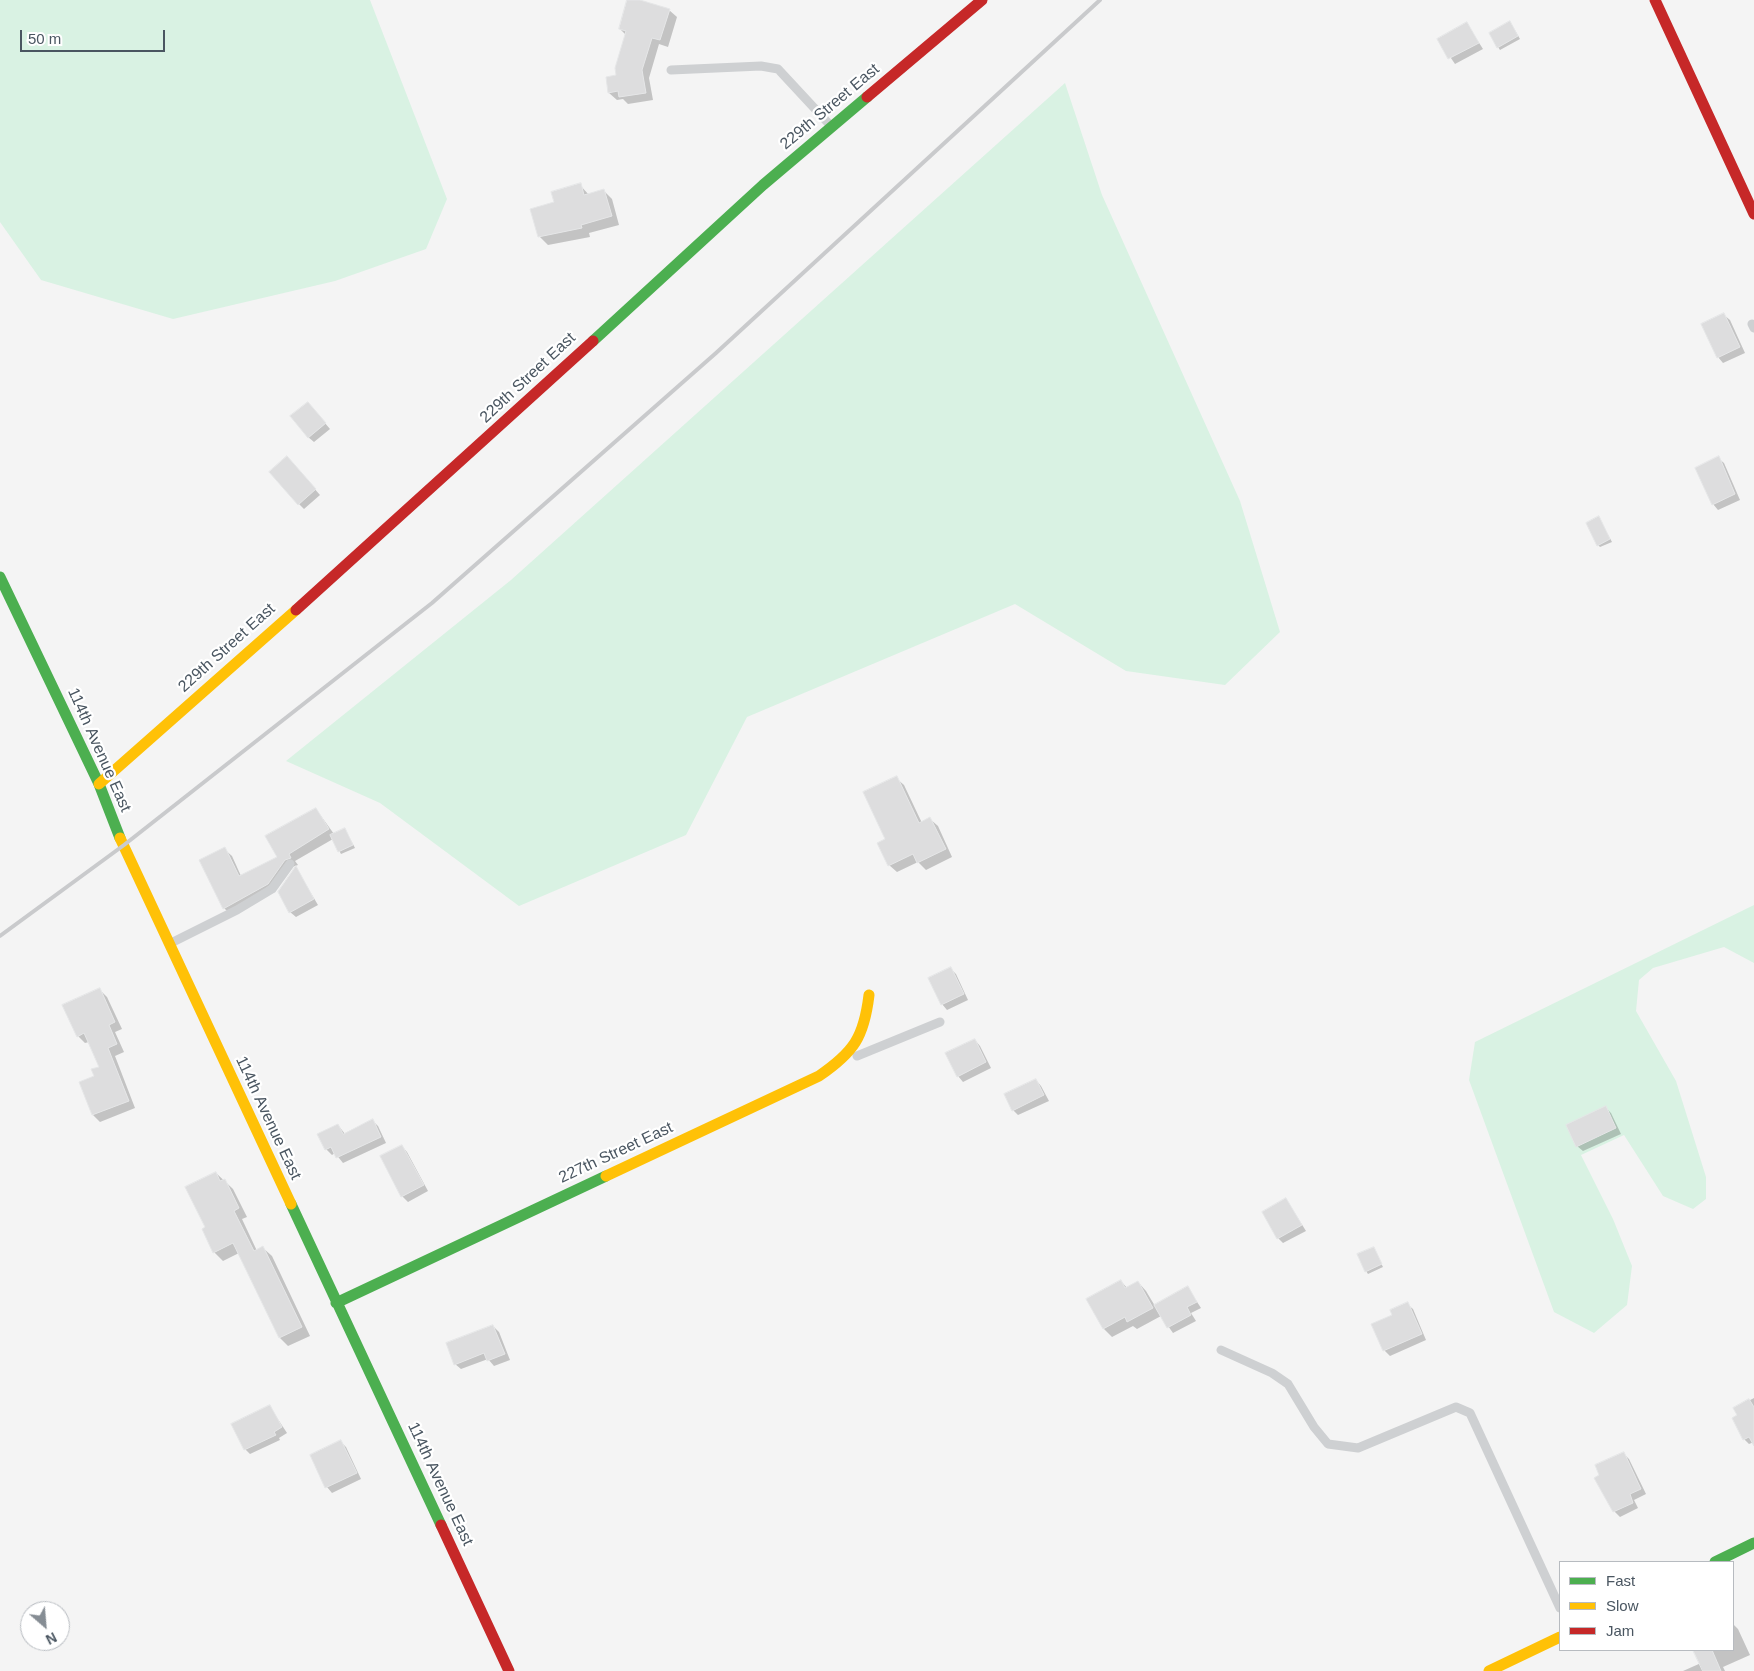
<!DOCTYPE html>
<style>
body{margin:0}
#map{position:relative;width:1754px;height:1671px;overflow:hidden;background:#f4f4f4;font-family:Helvetica,sans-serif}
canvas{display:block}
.legend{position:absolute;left:1559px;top:1561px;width:175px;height:90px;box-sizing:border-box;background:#fff;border:1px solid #b7bbc0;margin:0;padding:6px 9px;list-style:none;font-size:15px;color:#4a5661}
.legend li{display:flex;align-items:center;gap:10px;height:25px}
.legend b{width:25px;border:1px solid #b7bbc0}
.north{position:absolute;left:20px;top:1601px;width:50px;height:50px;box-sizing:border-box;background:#fff;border:1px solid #b7bbc0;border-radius:50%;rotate:153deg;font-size:14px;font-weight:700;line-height:20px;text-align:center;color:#4a5661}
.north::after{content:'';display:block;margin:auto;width:18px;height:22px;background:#868d94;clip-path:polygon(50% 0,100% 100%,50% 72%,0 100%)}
.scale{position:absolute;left:20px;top:30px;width:145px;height:22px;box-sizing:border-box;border:2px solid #4a5661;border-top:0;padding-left:6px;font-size:15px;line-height:18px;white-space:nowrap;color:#4a5661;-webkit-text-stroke:4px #fff;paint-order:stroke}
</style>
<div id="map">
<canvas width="1754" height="1671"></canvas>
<ul class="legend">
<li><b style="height:6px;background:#4caf50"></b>Fast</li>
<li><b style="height:6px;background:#ffc107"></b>Slow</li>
<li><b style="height:6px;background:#c62828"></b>Jam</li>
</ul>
<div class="north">N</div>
<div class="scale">50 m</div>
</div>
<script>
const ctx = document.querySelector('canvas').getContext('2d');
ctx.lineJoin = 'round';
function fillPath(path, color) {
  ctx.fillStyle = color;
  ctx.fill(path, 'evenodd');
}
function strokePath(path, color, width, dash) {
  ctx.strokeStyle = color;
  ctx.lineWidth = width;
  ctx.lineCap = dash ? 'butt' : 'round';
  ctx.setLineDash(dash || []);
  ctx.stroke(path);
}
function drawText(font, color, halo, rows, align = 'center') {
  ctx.font = font + ' Helvetica,sans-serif';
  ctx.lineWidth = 4.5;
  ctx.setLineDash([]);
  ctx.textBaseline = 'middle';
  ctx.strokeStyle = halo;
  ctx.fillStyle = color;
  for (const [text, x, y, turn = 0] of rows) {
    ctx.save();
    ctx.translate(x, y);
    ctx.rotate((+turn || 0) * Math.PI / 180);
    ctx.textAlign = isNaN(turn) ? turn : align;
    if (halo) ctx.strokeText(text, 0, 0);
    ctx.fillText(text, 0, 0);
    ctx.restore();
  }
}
fillPath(new Path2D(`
 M0,0H370L447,199L426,249L335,281L173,319L41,280L0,222Z
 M1065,83L1102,195L1240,501L1280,632L1225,685L1126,671L1015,604L747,717L686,835L519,906L380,803L286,761L511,580Z
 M1754,905V963L1724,947L1653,968L1639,980L1636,1011L1676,1081L1706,1177V1199L1693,1209L1663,1196L1624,1135L1581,1155L1613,1219L1632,1266L1627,1305L1594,1333L1554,1312L1469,1080L1475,1042Z`), '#d9f2e3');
fillPath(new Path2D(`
 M629,0L669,10L677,17L668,47L659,44L649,78L653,100L628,104L623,99L617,100L609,93L618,77L626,35L620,29Z
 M1467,24L1483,49L1455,64L1438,39Z
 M1512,25L1520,39L1500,50L1498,47Z
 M580,185L589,195L604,191L612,199L619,225L589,233L590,237L548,245L539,236L555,203Z
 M1724,315L1730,320L1745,353L1723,363L1718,357Z
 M313,409L330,429L314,442L308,437Z
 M1718,458L1724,463L1740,500L1718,510L1713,504Z
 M292,463L320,495L304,509L299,504Z
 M1599,518L1612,542L1600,547L1598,545Z
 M896,778L904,785L922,823L930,819L938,826L952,857L926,870L918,862L897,872L889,865L887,839Z
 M316,809L334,834L345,829L355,848L341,854L333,839L295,861L298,865L292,867L232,916L224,908L201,861L224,849L232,856L241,876L279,858Z
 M296,868L318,905L296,917L290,912Z
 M950,968L956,974L968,1000L947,1010L942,1004Z
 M100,990L107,997L122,1029L115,1032L124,1052L115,1056L135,1108L100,1122L93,1115L81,1083L96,1077L100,1067L89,1042L85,1043L78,1036Z
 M975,1040L980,1046L991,1068L963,1082L958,1076Z
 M1036,1080L1041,1086L1049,1101L1018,1115L1013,1110Z
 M1606,1108L1611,1113L1621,1134L1583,1151L1577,1146Z
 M373,1121L378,1126L386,1143L343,1163L335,1153L332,1155L326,1149L338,1125L345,1134Z
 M402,1146L407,1152L428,1191L408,1202L402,1196L382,1157Z
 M216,1173L233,1189L247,1217L242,1219L257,1251L263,1248L272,1256L310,1336L288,1346L280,1338L239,1253L223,1261L214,1252L207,1228Z
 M1286,1199L1306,1231L1283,1243L1278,1238Z
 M1373,1248L1383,1267L1368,1274L1366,1271Z
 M1121,1281L1127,1288L1138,1282L1146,1291L1155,1306L1188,1288L1201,1308L1191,1313L1196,1321L1173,1333L1161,1316L1137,1329L1133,1326L1112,1337L1104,1329L1088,1299Z
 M1407,1304L1413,1309L1426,1340L1390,1356L1384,1350Z
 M493,1326L499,1332L510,1360L494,1366L488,1359L461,1369L455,1364Z
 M1754,1398V1442L1749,1444L1744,1439L1739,1416L1735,1408Z
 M270,1407L287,1433L279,1438L280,1440L250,1454L245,1449Z
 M341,1442L346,1447L361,1479L332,1493L327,1487Z
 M1624,1454L1629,1459L1646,1494L1634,1500L1638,1508L1620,1517L1614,1511Z
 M1733,1624L1738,1629L1750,1655L1723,1667L1725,1671H1683L1701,1663L1694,1650H1733Z`), '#0003');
const building = new Path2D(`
 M627,0H640L670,9L660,40L652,38L642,70L646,93L619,97L618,91L608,93L606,77L616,75L615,68L626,31L619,29Z
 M1510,21L1518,36L1497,48L1489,33Z
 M1467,22L1479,43L1448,59L1437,39Z
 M581,183L584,195L604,189L612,216L581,225L582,228L538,237L530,209L554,202L551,192Z
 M1724,313L1740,347L1717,358L1701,324Z
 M308,402L326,423L308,438L290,416Z
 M287,456L316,489L298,505L269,472Z
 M1719,456L1735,494L1712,505L1695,468Z
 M1599,516L1610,539L1597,546L1586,523Z
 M897,776L919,823L930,817L946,849L917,863L913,854L888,866L877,843L885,839L863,792Z
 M316,808L329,829L289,854L291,858L285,860L268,884L223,909L199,860L225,847L239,876L277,857L265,836Z
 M345,828L353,845L338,852L330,835Z
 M296,866L314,899L289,913L278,892Z
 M951,967L964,994L941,1005L928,978Z
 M100,988L115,1022L109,1025L117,1044L108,1048L129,1101L92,1115L79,1082L94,1076L91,1069L99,1067L84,1033L77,1037L62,1005Z
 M975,1039L986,1062L957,1077L945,1053Z
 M1036,1079L1044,1095L1012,1111L1004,1094Z
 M1606,1106L1616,1128L1576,1147L1566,1125Z
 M373,1119L381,1137L336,1158L331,1147L325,1150L317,1134L338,1124L343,1134Z
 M402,1145L424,1185L401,1197L380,1156Z
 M216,1172L220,1181L225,1179L239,1208L234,1211L254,1251L263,1246L302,1327L279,1338L233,1243L213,1253L202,1229L205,1227L185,1187Z
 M1286,1198L1302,1225L1277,1239L1262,1212Z
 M1374,1247L1382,1264L1365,1272L1357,1254Z
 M1121,1280L1125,1288L1138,1281L1153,1308L1127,1322L1125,1317L1103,1329L1086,1299Z
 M1188,1286L1197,1302L1187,1307L1191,1315L1167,1328L1154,1305Z
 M1408,1302L1422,1334L1383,1351L1371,1324L1392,1315L1390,1310Z
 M493,1325L505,1354L487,1361L484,1353L454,1365L446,1343Z
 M1749,1399L1754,1407V1446L1749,1437L1743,1440L1732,1418L1737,1415L1733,1408Z
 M270,1405L282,1427L274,1432L276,1435L244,1450L231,1424Z
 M341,1440L357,1473L325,1488L310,1455Z
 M1624,1452L1641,1489L1630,1494L1633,1503L1613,1512L1594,1478L1599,1475L1595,1465Z
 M1693,1650H1712L1721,1671H1703Z`);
fillPath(building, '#ddddde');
strokePath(building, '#e5e6e7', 1);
strokePath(new Path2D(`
 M671,70L761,66L778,69L830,125
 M1752,324L1754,328
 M171,943L237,910L272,889L290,864
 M857,1056L940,1022
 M1221,1350L1272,1373L1288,1384L1314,1427L1328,1444L1358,1448L1456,1407L1470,1413L1560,1608`), '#ced0d2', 9);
strokePath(new Path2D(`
 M593,341L763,185L867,97
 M0,577L99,784L120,838
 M291,1204L441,1525
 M336,1303L606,1176
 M1715,1562L1754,1543`), '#4caf50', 11);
strokePath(new Path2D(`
 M99,784L296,610
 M120,838L291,1204
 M606,1176L819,1076C854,1052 864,1037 869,995
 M1489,1671L1560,1637`), '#ffc107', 11);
strokePath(new Path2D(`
 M1655,0L1754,214
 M867,97L982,0
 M296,610L593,341
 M441,1525L509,1671`), '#c62828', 11);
strokePath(new Path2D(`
 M0,936L124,845L432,603L716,353L1100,0`), '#c9cacc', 4);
drawText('16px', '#4a5661', '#fff', [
 ["229th Street East",830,107,-40],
 ["229th Street East",528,378,-43],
 ["229th Street East",227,648,-42],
 ["114th Avenue East",99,750,66],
 ["114th Avenue East",268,1118,65],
 ["227th Street East",616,1153,-25],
 ["114th Avenue East",440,1484,65]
]);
</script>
